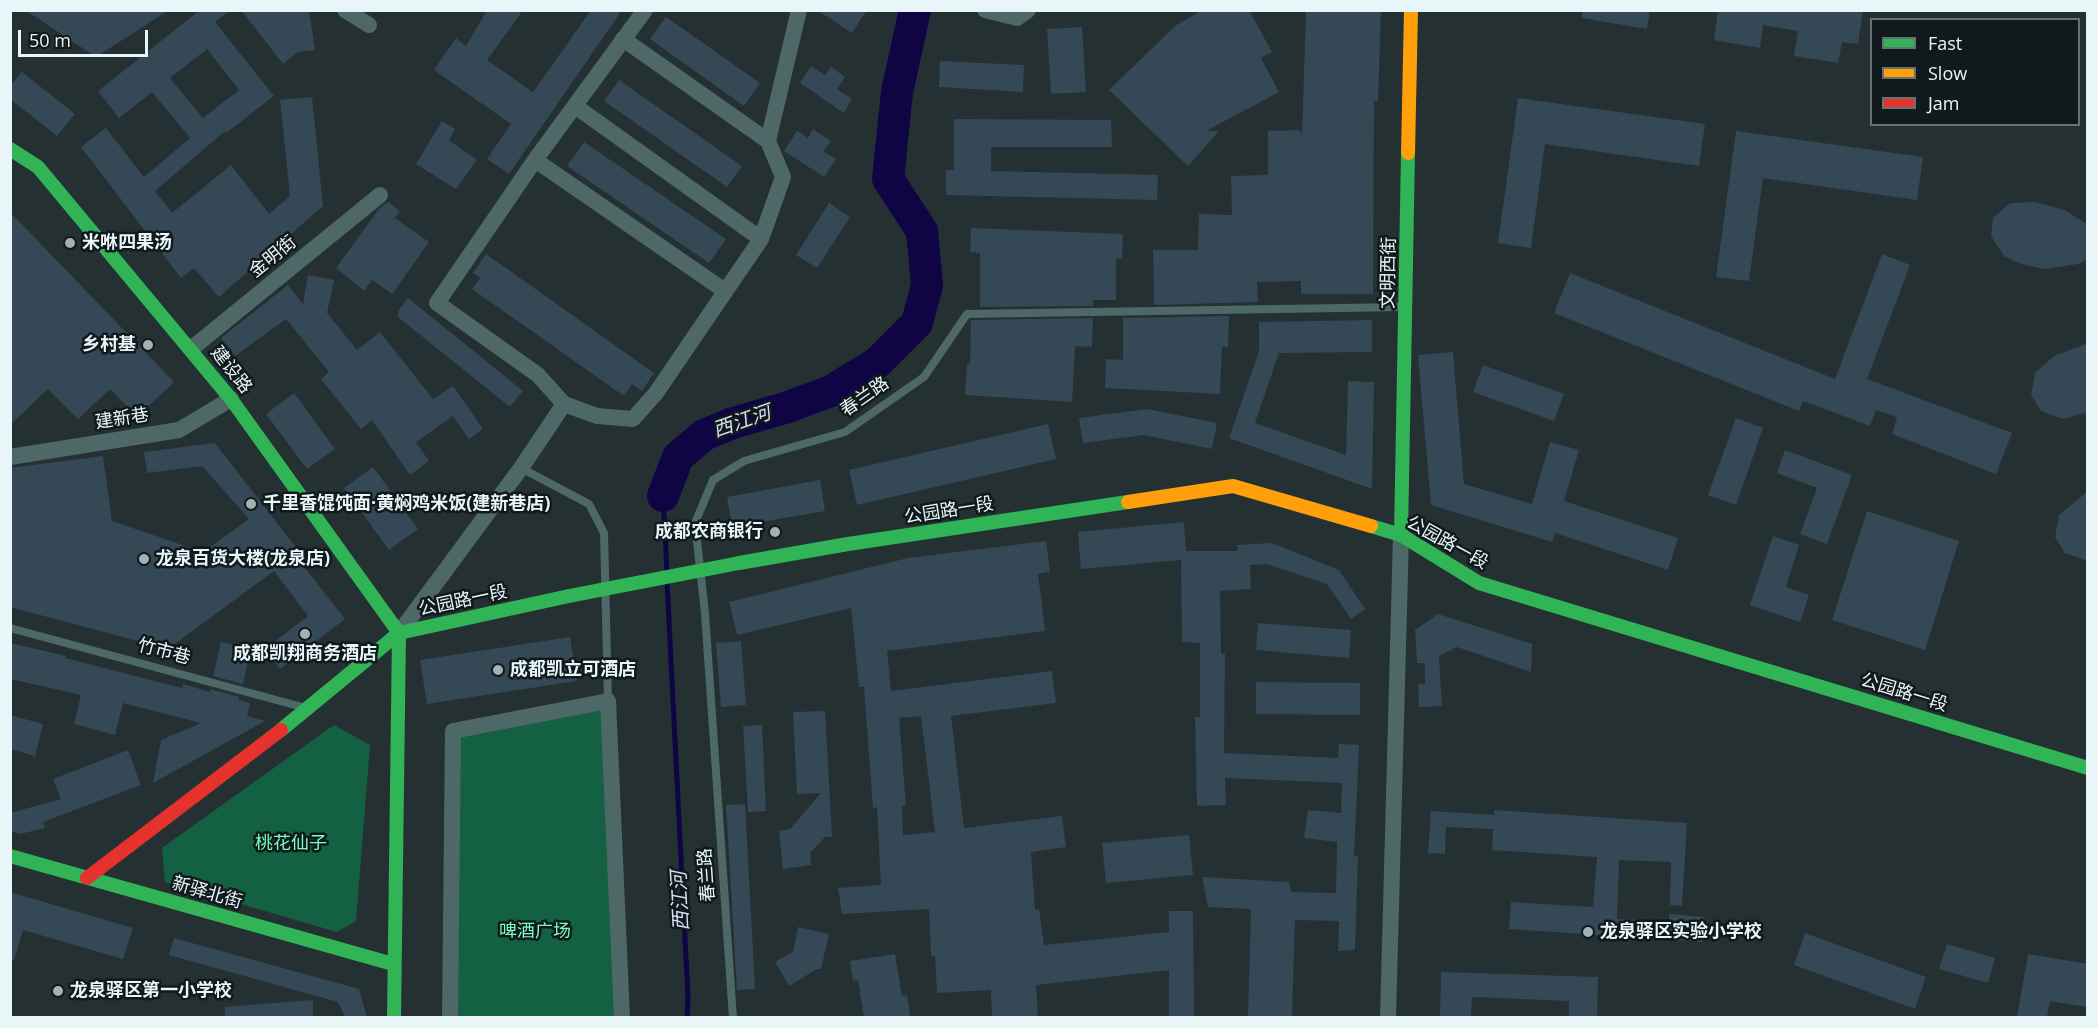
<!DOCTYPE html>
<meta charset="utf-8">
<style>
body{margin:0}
#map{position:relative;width:2098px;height:1028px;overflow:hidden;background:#253033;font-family:"Open Sans",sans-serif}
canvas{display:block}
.frame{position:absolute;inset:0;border:12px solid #e9f6f9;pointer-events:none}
.legend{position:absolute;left:1870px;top:18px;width:210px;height:108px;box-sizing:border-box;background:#10191c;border:2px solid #677174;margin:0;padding:8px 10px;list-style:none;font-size:18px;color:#e9f6f9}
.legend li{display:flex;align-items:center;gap:12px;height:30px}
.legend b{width:30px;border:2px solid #677174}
.scale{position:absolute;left:18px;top:30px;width:130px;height:27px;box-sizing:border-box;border:3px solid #e9f6f9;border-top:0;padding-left:8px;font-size:18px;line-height:21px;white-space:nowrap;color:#e9f6f9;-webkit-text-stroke:4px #10191c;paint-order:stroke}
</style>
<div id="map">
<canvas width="2098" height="1028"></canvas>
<div class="frame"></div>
<ul class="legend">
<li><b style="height:8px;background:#30b455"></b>Fast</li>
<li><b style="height:8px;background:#ff9f0a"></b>Slow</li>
<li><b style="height:8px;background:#e5322d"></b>Jam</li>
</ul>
<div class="scale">50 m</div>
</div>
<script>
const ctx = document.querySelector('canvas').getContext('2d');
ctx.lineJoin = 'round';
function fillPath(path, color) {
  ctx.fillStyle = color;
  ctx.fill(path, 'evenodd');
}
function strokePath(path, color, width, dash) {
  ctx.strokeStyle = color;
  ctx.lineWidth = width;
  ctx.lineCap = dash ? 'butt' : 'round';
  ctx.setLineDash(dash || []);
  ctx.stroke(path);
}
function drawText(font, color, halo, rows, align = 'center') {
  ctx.font = font + ' "Open Sans","Noto Sans SC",sans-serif';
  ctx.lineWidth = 5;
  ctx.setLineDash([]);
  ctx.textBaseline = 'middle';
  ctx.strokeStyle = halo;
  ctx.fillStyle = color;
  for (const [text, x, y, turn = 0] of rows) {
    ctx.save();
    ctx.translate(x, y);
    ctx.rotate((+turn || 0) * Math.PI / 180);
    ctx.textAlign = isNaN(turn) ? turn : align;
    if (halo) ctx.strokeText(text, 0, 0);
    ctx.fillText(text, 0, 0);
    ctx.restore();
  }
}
fillPath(new Path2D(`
 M608,701L622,1017L450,1018L453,731Z
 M334,725L370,745L356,921L337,932L165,882L162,848Z`), '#146043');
strokePath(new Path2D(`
 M663,496L667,572
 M667,582L688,997L687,1018`), '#0f0545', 5);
strokePath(new Path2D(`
 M663,496L678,457L704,435L733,423L785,408L831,391L877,363L917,323L927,285L922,231L888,179L897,92L915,10`), '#0f0545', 32);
fillPath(new Path2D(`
 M25,10H169L96,57Z
 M200,10H230L215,22L274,96L226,133L225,131L155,191L172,213L231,165L269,214L290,196L280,100L312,97L323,206L219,297L194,268L181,278L81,147L106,128L144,177L190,138L152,92L119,118L98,91ZM207,49L239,90L203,118L170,78Z
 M241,10H309L315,50L298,52L283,64Z
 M487,10H523L487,60L533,92L591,10H622L509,174L487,159L511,124L434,70L456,38L466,46Z
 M817,10H867L852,33Z
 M1202,10H1249L1272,52L1261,58L1279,92L1206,131H1219L1188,166L1109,90L1175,26Z
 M1306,10H1381L1378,101H1374L1373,294H1301V281L1257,282L1258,302L1154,305L1153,250H1198L1199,214L1232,215L1231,176L1268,175V131L1300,130L1302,135Z
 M1582,10H1650L1647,29L1582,18Z
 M1718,10H1863L1858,44L1842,42L1838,63L1794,56L1798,31L1763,25L1760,48L1714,40Z
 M666,17L760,83L744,106L650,39Z
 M1082,27L1086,92L1051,94L1047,29Z
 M940,61L1024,65L1023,92L939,87Z
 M811,66L825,75L831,67L845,77L837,89L852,99L844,113L800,83Z
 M22,72L75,114L57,136L10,99V86Z
 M619,80L742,166L727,187L604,101Z
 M1518,98L1705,124L1699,166L1545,144L1531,248L1498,243Z
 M954,119L1111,120L1112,147H991V171L1158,175L1157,200L946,195V170H954Z
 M442,121L455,129L449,140L477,160L456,189L416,164Z
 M813,129L831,141L823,151L836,159L824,177L784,151L797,131L808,138Z
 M1736,131L1923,157L1917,200L1763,178L1749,281L1716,277Z
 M584,142L726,239L709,263L567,166Z
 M388,202L400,211L395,218L429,242L392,294L372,280L364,291L336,268L379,209Z
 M2035,202L2065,210L2088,225V259L2078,264L2045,269L2021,264L2004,256L1991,236L1993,218L2010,203Z
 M829,203L850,217L817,268L796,255Z
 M10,212L174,382L137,417L110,389L78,419L48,389L10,425Z
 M971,228L1123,234L1122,259L1116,258V300H1093V306L980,307V253L970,252Z
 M486,254L654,373L642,391L632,384L624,396L472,289L480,278L473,273Z
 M1882,254L1910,265L1867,379L2012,433L1996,474L1892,434L1897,417L1876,410L1870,426L1803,401L1799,411L1554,313L1570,273L1835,379Z
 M308,275L334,280L327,313L357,350L380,332L433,399L453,386L483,429L469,439L453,416L416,442L429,461L410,475L372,420L361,429L321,379L329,372L286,319L235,356L221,338L288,285L303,304Z
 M408,298L523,391L510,407L398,317V311Z
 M1229,316L1228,347H1222L1220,394L1105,388L1106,359L1123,360V318Z
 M1093,318L1092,347L1075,346L1072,402L965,395L967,364H970L971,320Z
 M1372,320V352L1279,353L1255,423L1346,455L1348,381L1374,382L1372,489L1229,438L1259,351V322Z
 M2088,343V412L2063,419L2041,411L2031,395L2035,373L2054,356Z
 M1453,352L1464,484L1532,504L1550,442L1579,450L1564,501L1678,538L1668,570L1555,533L1552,542L1431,505L1418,355Z
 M1483,365L1564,394L1554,421L1473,392Z
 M294,393L335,449L307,469L266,414Z
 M1147,409L1217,423L1212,449L1144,435L1083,443L1079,418Z
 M1736,418L1763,428L1736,505L1708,495Z
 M1048,424L1056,459L857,505L849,470Z
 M215,443L298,550L294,554L345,619L280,669L265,649L308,616L274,571L168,649L10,607V468L103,456L112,521L203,552L249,519L202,466L147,473L144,452Z
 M1785,450L1852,475L1827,544L1800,534L1817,488L1777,473Z
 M373,467L418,529L389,550L344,488Z
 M820,480L825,511L732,527L727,497Z
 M2088,491V561L2065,553L2055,537L2059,515Z
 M1867,511L1959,541L1925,650L1832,620Z
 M1184,522L1186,551H1238L1237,545L1272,543L1339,570L1365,609L1351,619L1327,584L1267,564L1250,565L1251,589L1220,591L1221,654H1225L1224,753L1338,758L1339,744L1359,745L1354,856H1358L1355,950L1338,951L1339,921L1295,920L1292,1017H1248L1251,909L1208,907L1202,877L1289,882L1291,892L1336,893L1337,842L1304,838L1308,810L1341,813L1342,783L1225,778L1226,805L1197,806L1195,717H1200V643L1182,642L1181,560L1081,569L1078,532Z
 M1773,536L1799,545L1786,587L1809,595L1800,622L1750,605Z
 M1046,541L1050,572L1038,574L1045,631L887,651L891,691L1052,671L1056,703L951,716L964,828L1062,816L1066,847L1031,852L1035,910L1039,909L1044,945L1169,932V911H1193L1194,1017H1169V970L1036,985L1038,1017H992L991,990L937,993L935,956H931L929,909L842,914L838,888L881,885L877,807L873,808L864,687H859L851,608L737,635L729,602L908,558ZM921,716L935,832L903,835L902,806L906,805L899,718Z
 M1438,614L1532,644L1531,672L1457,647L1439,656L1442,706L1419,707L1418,684H1425V663H1417L1415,630Z
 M1258,623L1351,630L1349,658L1256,650Z
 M570,637L577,681L427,704L420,660Z
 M741,641L746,705L721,707L716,643Z
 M221,642L251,649L243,684L213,676Z
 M10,643L66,656L65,658L182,688L183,684L210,692V689L239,697V700L250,703L247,716L265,721L153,783L161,740L201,723L123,703L115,735L74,724L81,695L10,679Z
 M1256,682L1360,683V715L1256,714Z
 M825,711L832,837H825L810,853L811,865L783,869L779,831L790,829L821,793L797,794L793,712Z
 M10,715L43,724L35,756L10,749Z
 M762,725L766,811L748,812L743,726Z
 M128,750L141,785L43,822L45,828L20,834L10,831V813L61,799L53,779Z
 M745,804L755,989L737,990L726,805Z
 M1494,810L1687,823L1682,906L1670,905L1671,862L1619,860L1617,919L1669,921V914L1704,917L1703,942L1509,929L1511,902L1593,907L1597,857L1492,850L1493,829L1446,827L1445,854L1428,853L1431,811L1494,815Z
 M1189,835L1193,875L1106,883L1102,843Z
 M10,892L133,928L123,959L23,930L14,960L10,959Z
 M798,927L829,934L821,969H817L789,986L775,962L793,952Z
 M1805,933L1926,977L1915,1009L1794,965Z
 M174,938L359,989L367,1017H345L338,1002L169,955Z
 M1947,944L1995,958L1988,983L1939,969Z
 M895,954L902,996L907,995L910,1016L864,1017L858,980L853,981L850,961Z
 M2028,954L2088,964V1007L2050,1001L2047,1017H2017Z
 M1441,972L1598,977L1597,1017H1569V1001L1472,997L1471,1017H1440Z
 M313,1000V1017H225V1007Z`), '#344855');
strokePath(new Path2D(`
 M521,468L589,504L604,533L608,701
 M10,628L306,708
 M733,1018L705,613L695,523L713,480L744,461L845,432L924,377L967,314L1403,307`), '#4d6867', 8);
strokePath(new Path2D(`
 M345,10L369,25
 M645,10L535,160L437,303L538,375L564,404L597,416L633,419L656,393L761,239L783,177L768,141L799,10
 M985,10L1017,18L1028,10
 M623,39L768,141
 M575,106L761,239
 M535,160L725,291
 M191,349L380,195
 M10,457L179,430L231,399
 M399,633L521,468L564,404
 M450,1018L453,731L608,701L622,1018
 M1388,1018L1401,535`), '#4d6867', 16);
strokePath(new Path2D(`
 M10,149L38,167L231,399L399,633
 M1371,526L1401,535L1479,583L2088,768
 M1401,535L1408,153
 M739,563L848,544L1128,502
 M281,730L399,633L569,596
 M10,856L393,964
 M394,1018L399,633`), '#30b455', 14);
strokePath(new Path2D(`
 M1408,153L1411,10
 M1128,502L1233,486L1371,526`), '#ff9f0a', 14);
strokePath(new Path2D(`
 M87,878L281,730`), '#e5322d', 14);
strokePath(new Path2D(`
 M569,596L739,563`), '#30b455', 14);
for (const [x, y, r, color] of [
 [70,243,6,"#a4b1b4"],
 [148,345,6,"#a4b1b4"],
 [251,504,6,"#a4b1b4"],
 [775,532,6,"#a4b1b4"],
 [144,559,6,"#a4b1b4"],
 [305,634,6,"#a4b1b4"],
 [498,670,6,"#a4b1b4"],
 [1588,932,6,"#a4b1b4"],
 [58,991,6,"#a4b1b4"]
]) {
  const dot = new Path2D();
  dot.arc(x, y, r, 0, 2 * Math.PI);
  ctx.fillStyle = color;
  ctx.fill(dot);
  strokePath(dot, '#10191c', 2);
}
drawText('bold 18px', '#e9f6f9', '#10191c', [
 ["米咻四果汤",82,243],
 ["乡村基",136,345,"right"],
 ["千里香馄饨面·黄焖鸡米饭(建新巷店)",263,504],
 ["成都农商银行",763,532,"right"],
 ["龙泉百货大楼(龙泉店)",156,559],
 ["成都凯翔商务酒店",305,654,"center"],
 ["成都凯立可酒店",510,670],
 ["龙泉驿区实验小学校",1600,932],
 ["龙泉驿区第一小学校",70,991]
], 'left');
drawText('18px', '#e9f6f9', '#10191c', [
 ["金明街",273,257,-39],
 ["文明西街",1389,273,-89],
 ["建设路",231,370,52],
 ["春兰路",865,397,-35],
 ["建新巷",122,419,-9],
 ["公园路一段",949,511,-9],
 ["公园路一段",1447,543,29],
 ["公园路一段",463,601,-12],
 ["竹市巷",164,652,15],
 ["公园路一段",1904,693,17],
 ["春兰路",707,875,-94],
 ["新驿北街",207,893,16]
]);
drawText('18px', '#7bfebe', '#10191c', [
 ["桃花仙子",291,844],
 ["啤酒广场",535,932]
]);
drawText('italic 20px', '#d8ddf2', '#10191c', [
 ["西江河",742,422,-19],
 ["西江河",681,901,-93]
]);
</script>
